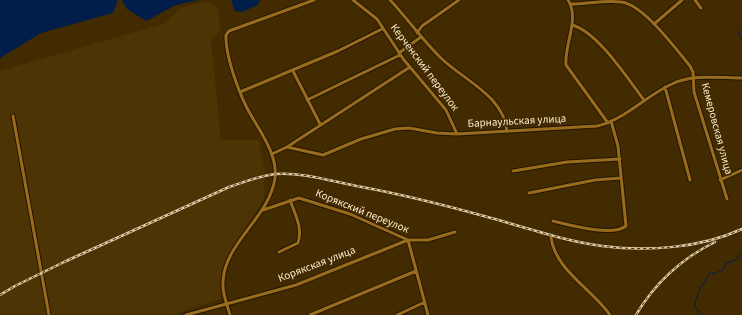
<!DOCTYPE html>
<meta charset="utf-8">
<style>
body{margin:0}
canvas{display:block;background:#422b00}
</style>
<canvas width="742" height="315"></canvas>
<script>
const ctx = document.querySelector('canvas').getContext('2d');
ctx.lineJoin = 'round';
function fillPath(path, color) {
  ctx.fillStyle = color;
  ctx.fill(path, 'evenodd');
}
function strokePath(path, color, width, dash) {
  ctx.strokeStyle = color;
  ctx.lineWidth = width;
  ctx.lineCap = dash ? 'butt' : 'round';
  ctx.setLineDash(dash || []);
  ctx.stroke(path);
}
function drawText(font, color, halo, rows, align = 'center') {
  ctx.font = font + ' "Source Sans 3",sans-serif';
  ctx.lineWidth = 3.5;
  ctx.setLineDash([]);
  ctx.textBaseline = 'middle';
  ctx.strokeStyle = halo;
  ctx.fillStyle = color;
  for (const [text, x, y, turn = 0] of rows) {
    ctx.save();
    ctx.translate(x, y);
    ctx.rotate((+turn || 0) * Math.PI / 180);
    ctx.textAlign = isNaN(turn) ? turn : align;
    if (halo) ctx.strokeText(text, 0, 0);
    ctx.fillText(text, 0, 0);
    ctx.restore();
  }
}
fillPath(new Path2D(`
 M207,1L217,7L221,29L211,40L221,140H259L265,174L264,198L226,258L220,281L221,299L171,315H0V71L166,23L179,8Z`), '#4d3404');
fillPath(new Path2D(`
 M0,0H118L113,13L41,33L0,58Z
 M122,0H199L176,5L146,21L127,9Z
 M231,0H260L258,5L242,12L235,11Z`), '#001e49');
strokePath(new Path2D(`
 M742,31L738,34L742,39
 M703,315C700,312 695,309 695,304C696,295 705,280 711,272L714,274L724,269L726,263L734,261L742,254`), '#001e49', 1);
const street = new Path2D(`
 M353,0L377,19L404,60L446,110L457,134
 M390,0C408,19 423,41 442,59C465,81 504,96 507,132
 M568,0C580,19 564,45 566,65L608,123
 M695,0L701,8
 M571,4C587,4 604,0 621,2C643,4 675,48 690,66L693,72L694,92L727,199
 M654,24L682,0
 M572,25C598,32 627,78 644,100
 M417,33L422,26L459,0
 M399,53L421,37
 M293,71L320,124
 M665,87L690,180
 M240,92L338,51L382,29
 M307,100L400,55
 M13,116L49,315
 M287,147L323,155L361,139L395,129L409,128L437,133L457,134L597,126C623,121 647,95 672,84C693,74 719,78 742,78
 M272,154L287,147L410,67
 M513,171L567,162L620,159
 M720,180L742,170
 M529,193L595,180L621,178
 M263,210L299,198L350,214L408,240H428L455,232
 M553,221C569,225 613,237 626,226L618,146L611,121
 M551,237C555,270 592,289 610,315
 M279,252L298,243C303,228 295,214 290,200
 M186,315L296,285L408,240L428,315
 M230,315C227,304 222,294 223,282C224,243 270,217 275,178C278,153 258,129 247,108C238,90 225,55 226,35L229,31L314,0
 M310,315L416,271
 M397,315L425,302`);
strokePath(street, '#231500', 5);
strokePath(street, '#986c1c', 3);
const rail = new Path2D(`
 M0,295L15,286L64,262L229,187C244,182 259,176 275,174C304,172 334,182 362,187C405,195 448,206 491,218C527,228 565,241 602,246C647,252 701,248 742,229
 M636,315C654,284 682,258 715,242`);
strokePath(rail, '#ddc9aa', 2.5);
strokePath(rail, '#422b00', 1, [3]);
drawText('11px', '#fdeacd', '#422b00', [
 ["Керченский переулок",424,68,53],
 ["Барнаульская улица",517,122,-3],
 ["Кемеровская улица",716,129,75],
 ["Корякский переулок",362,212,22],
 ["Корякская улица",317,265,-21]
]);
</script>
